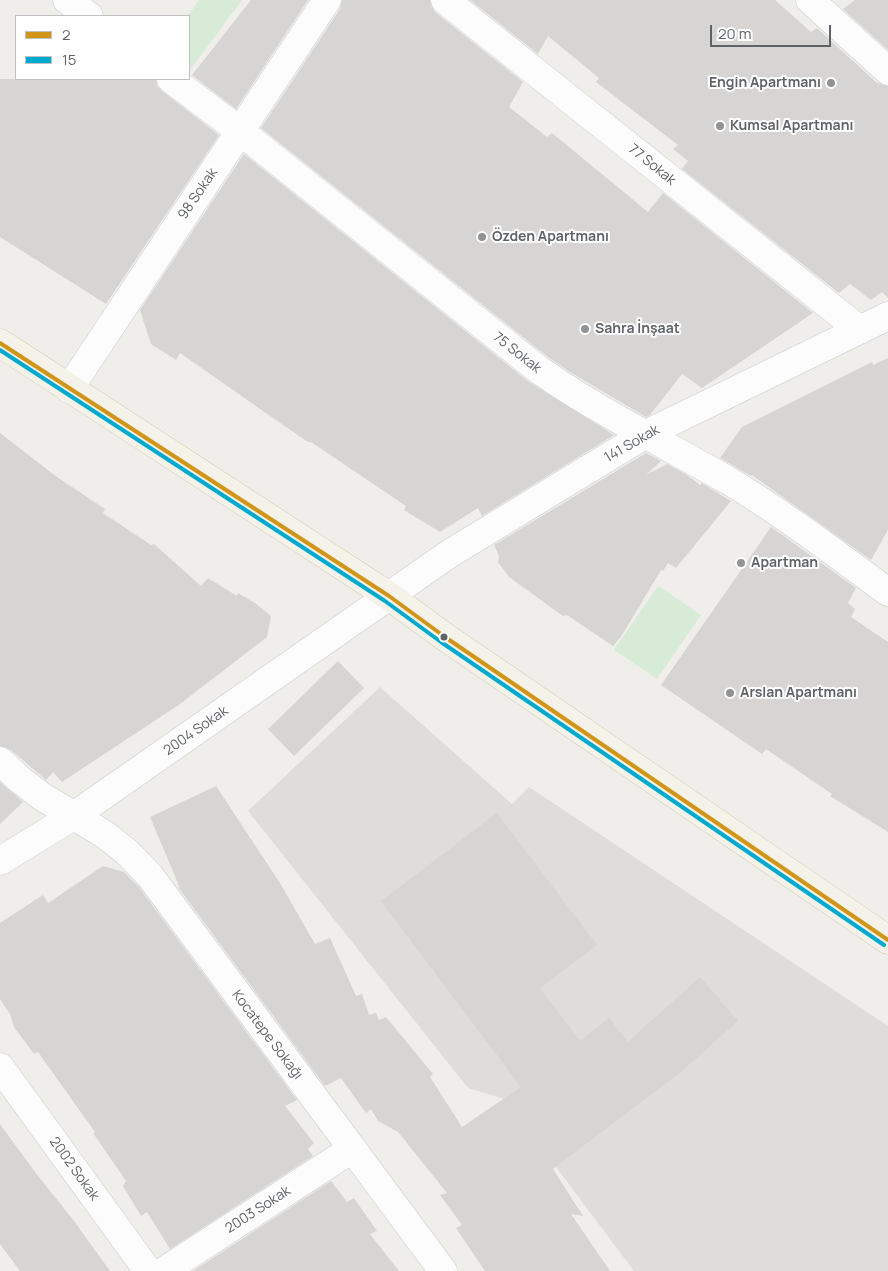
<!DOCTYPE html>
<meta charset="utf-8">
<style>
body{margin:0}
#map{position:relative;width:888px;height:1271px;overflow:hidden;background:#efeeea;font-family:Manrope,sans-serif}
canvas{display:block}
.legend{position:absolute;left:15px;top:15px;width:175px;height:65px;box-sizing:border-box;background:#fff;border:1px solid #bfc1c3;margin:0;padding:6px 9px;list-style:none;font-size:15px;color:#5f6368}
.legend li{display:flex;align-items:center;gap:10px;height:25px}
.legend b{width:25px;border:1px solid #bfc1c3}
.scale{position:absolute;left:710px;top:25px;width:121px;height:22px;box-sizing:border-box;border:2px solid #5f6368;border-top:0;padding-left:6px;font-size:15px;line-height:18px;white-space:nowrap;color:#5f6368;-webkit-text-stroke:4px #fff;paint-order:stroke}
</style>
<div id="map">
<canvas width="888" height="1271"></canvas>
<ul class="legend">
<li><b style="height:6px;background:#d1951a"></b>2</li>
<li><b style="height:6px;background:#00a9ce"></b>15</li>
</ul>
<div class="scale">20 m</div>
</div>
<script>
const ctx = document.querySelector('canvas').getContext('2d');
ctx.lineJoin = 'round';
function fillPath(path, color) {
  ctx.fillStyle = color;
  ctx.fill(path, 'evenodd');
}
function strokePath(path, color, width, dash) {
  ctx.strokeStyle = color;
  ctx.lineWidth = width;
  ctx.lineCap = dash ? 'butt' : 'round';
  ctx.setLineDash(dash || []);
  ctx.stroke(path);
}
function drawText(font, color, halo, rows, align = 'center') {
  ctx.font = font + ' Manrope,sans-serif';
  ctx.lineWidth = 4;
  ctx.setLineDash([]);
  ctx.textBaseline = 'middle';
  ctx.strokeStyle = halo;
  ctx.fillStyle = color;
  for (const [text, x, y, turn = 0] of rows) {
    ctx.save();
    ctx.translate(x, y);
    ctx.rotate((+turn || 0) * Math.PI / 180);
    ctx.textAlign = isNaN(turn) ? turn : align;
    if (halo) ctx.strokeText(text, 0, 0);
    ctx.fillText(text, 0, 0);
    ctx.restore();
  }
}
fillPath(new Path2D(`
 M380,687L512,804L529,787L888,1026V1271H634L505,1099L468,1088L248,811Z`), '#dfddda');
fillPath(new Path2D(`
 M199,0H242L190,70L188,16Z
 M658,586L701,615L657,679L614,650Z`), '#d8ebd6');
fillPath(new Path2D(`
 M251,0H308L236,109L192,75Z
 M342,0H430L431,6L435,12L523,82L509,107L547,137L552,133L648,212L663,193L813,313L702,388L682,374L650,415L646,417L570,372L548,357L261,128L340,9Z
 M470,0H775L811,32L817,28L877,83L888,86V298L882,292L871,300L850,284L839,293L682,169L688,161L673,149L678,145L596,82L599,78L548,36L538,54Z
 M855,0H888V50L843,9Z
 M0,79H156L157,86L162,91L219,135L106,304L0,237Z
 M244,154L529,382L614,435L482,516L478,508L440,532L404,510L406,506L311,442H308L286,427L180,353L176,360L151,344L140,310Z
 M888,358V530L871,560L752,475L751,476L720,458L742,427L872,362L873,365Z
 M0,433L57,477L105,509L103,513L151,545L154,544L201,586L208,578L237,596L238,593L255,603L271,616L267,637L180,704L62,782L53,772L46,780L11,750L0,746Z
 M646,453L661,461L646,475L667,464L687,475L700,485L702,483L731,501L676,568L668,563L663,571L661,570L622,635L613,646L567,615L563,616L509,577L498,562L499,556L494,545Z
 M771,527L856,588L848,603L855,609L851,617L888,642V832L830,796L832,794L766,749L762,754L661,685Z
 M338,661L364,688L294,756L268,729Z
 M0,782L23,802L0,824Z
 M216,786L280,883L315,944L330,938L356,996L362,994L369,1015L376,1013L379,1020L386,1017L433,1074L430,1077L462,1127L521,1087L381,901L497,813L597,945L540,988L580,1041L609,1018L628,1042L700,977L738,1021L682,1071L553,1169L583,1216L571,1214L610,1271H485L456,1228L462,1225L440,1195L447,1193L398,1132L378,1121L371,1109L366,1113L341,1078L325,1086L178,887L180,888L150,817Z
 M103,866L124,872L138,886L297,1100L285,1106L314,1143L308,1149L313,1156L170,1249L147,1212L141,1216L123,1186L126,1181L93,1133L95,1132L38,1052L34,1054L14,1027L10,1014L0,999V923L43,895L48,903Z
 M0,1124L35,1172L74,1221L110,1271H20L0,1244Z
 M331,1181L347,1202L354,1198L377,1231L370,1234L399,1271H193Z`), '#d6d5d3');
const minor = new Path2D(`
 M67,0L89,16
 M445,0L860,330
 M810,0L888,71
 M171,79L240,131L539,370C599,412 665,444 729,481C784,514 836,554 888,592
 M69,389L327,0
 M0,761L18,778L41,796L104,834L127,852L150,876L443,1271
 M0,861L75,815L449,554L646,434L888,316
 M0,1067L148,1271
 M164,1271L352,1149`);
const major = new Path2D(`
 M0,343L389,596L445,637L888,940`);
strokePath(minor, '#cbcccc', 29);
strokePath(major, '#d7ceb8', 29);
strokePath(minor, '#fdfcfc', 28);
strokePath(major, '#f4f2e9', 28);
strokePath(new Path2D(`
 M0,343L389,596L445,637L888,940`), '#d1951a', 4);
strokePath(new Path2D(`
 M0,350L385,601L441,642L884,945`), '#00a9ce', 4);
for (const [x, y, r, color] of [
 [831,83,5,"#919496"],
 [720,126,5,"#919496"],
 [482,237,5,"#919496"],
 [585,329,5,"#919496"],
 [741,563,5,"#919496"],
 [444,637,4.5,"#5f6368"],
 [730,693,5,"#919496"]
]) {
  const dot = new Path2D();
  dot.arc(x, y, r, 0, 2 * Math.PI);
  ctx.fillStyle = color;
  ctx.fill(dot);
  strokePath(dot, '#fff', 2);
}
drawText('bold 14px', '#5f6368', '#fff', [
 ["Engin Apartmanı",821,83,"right"],
 ["Kumsal Apartmanı",730,126],
 ["Özden Apartmanı",492,237],
 ["Sahra İnşaat",595,329],
 ["Apartman",751,563],
 ["Arslan Apartmanı",740,693]
], 'left');
drawText('14px', '#5f6368', '#fff', [
 ["77 Sokak",652,165,39],
 ["98 Sokak",198,194,-56],
 ["75 Sokak",517,353,38],
 ["141 Sokak",632,444,-30],
 ["2004 Sokak",196,731,-35],
 ["Kocatepe Sokağı",267,1035,53],
 ["2002 Sokak",74,1169,54],
 ["2003 Sokak",258,1210,-33]
]);
</script>
